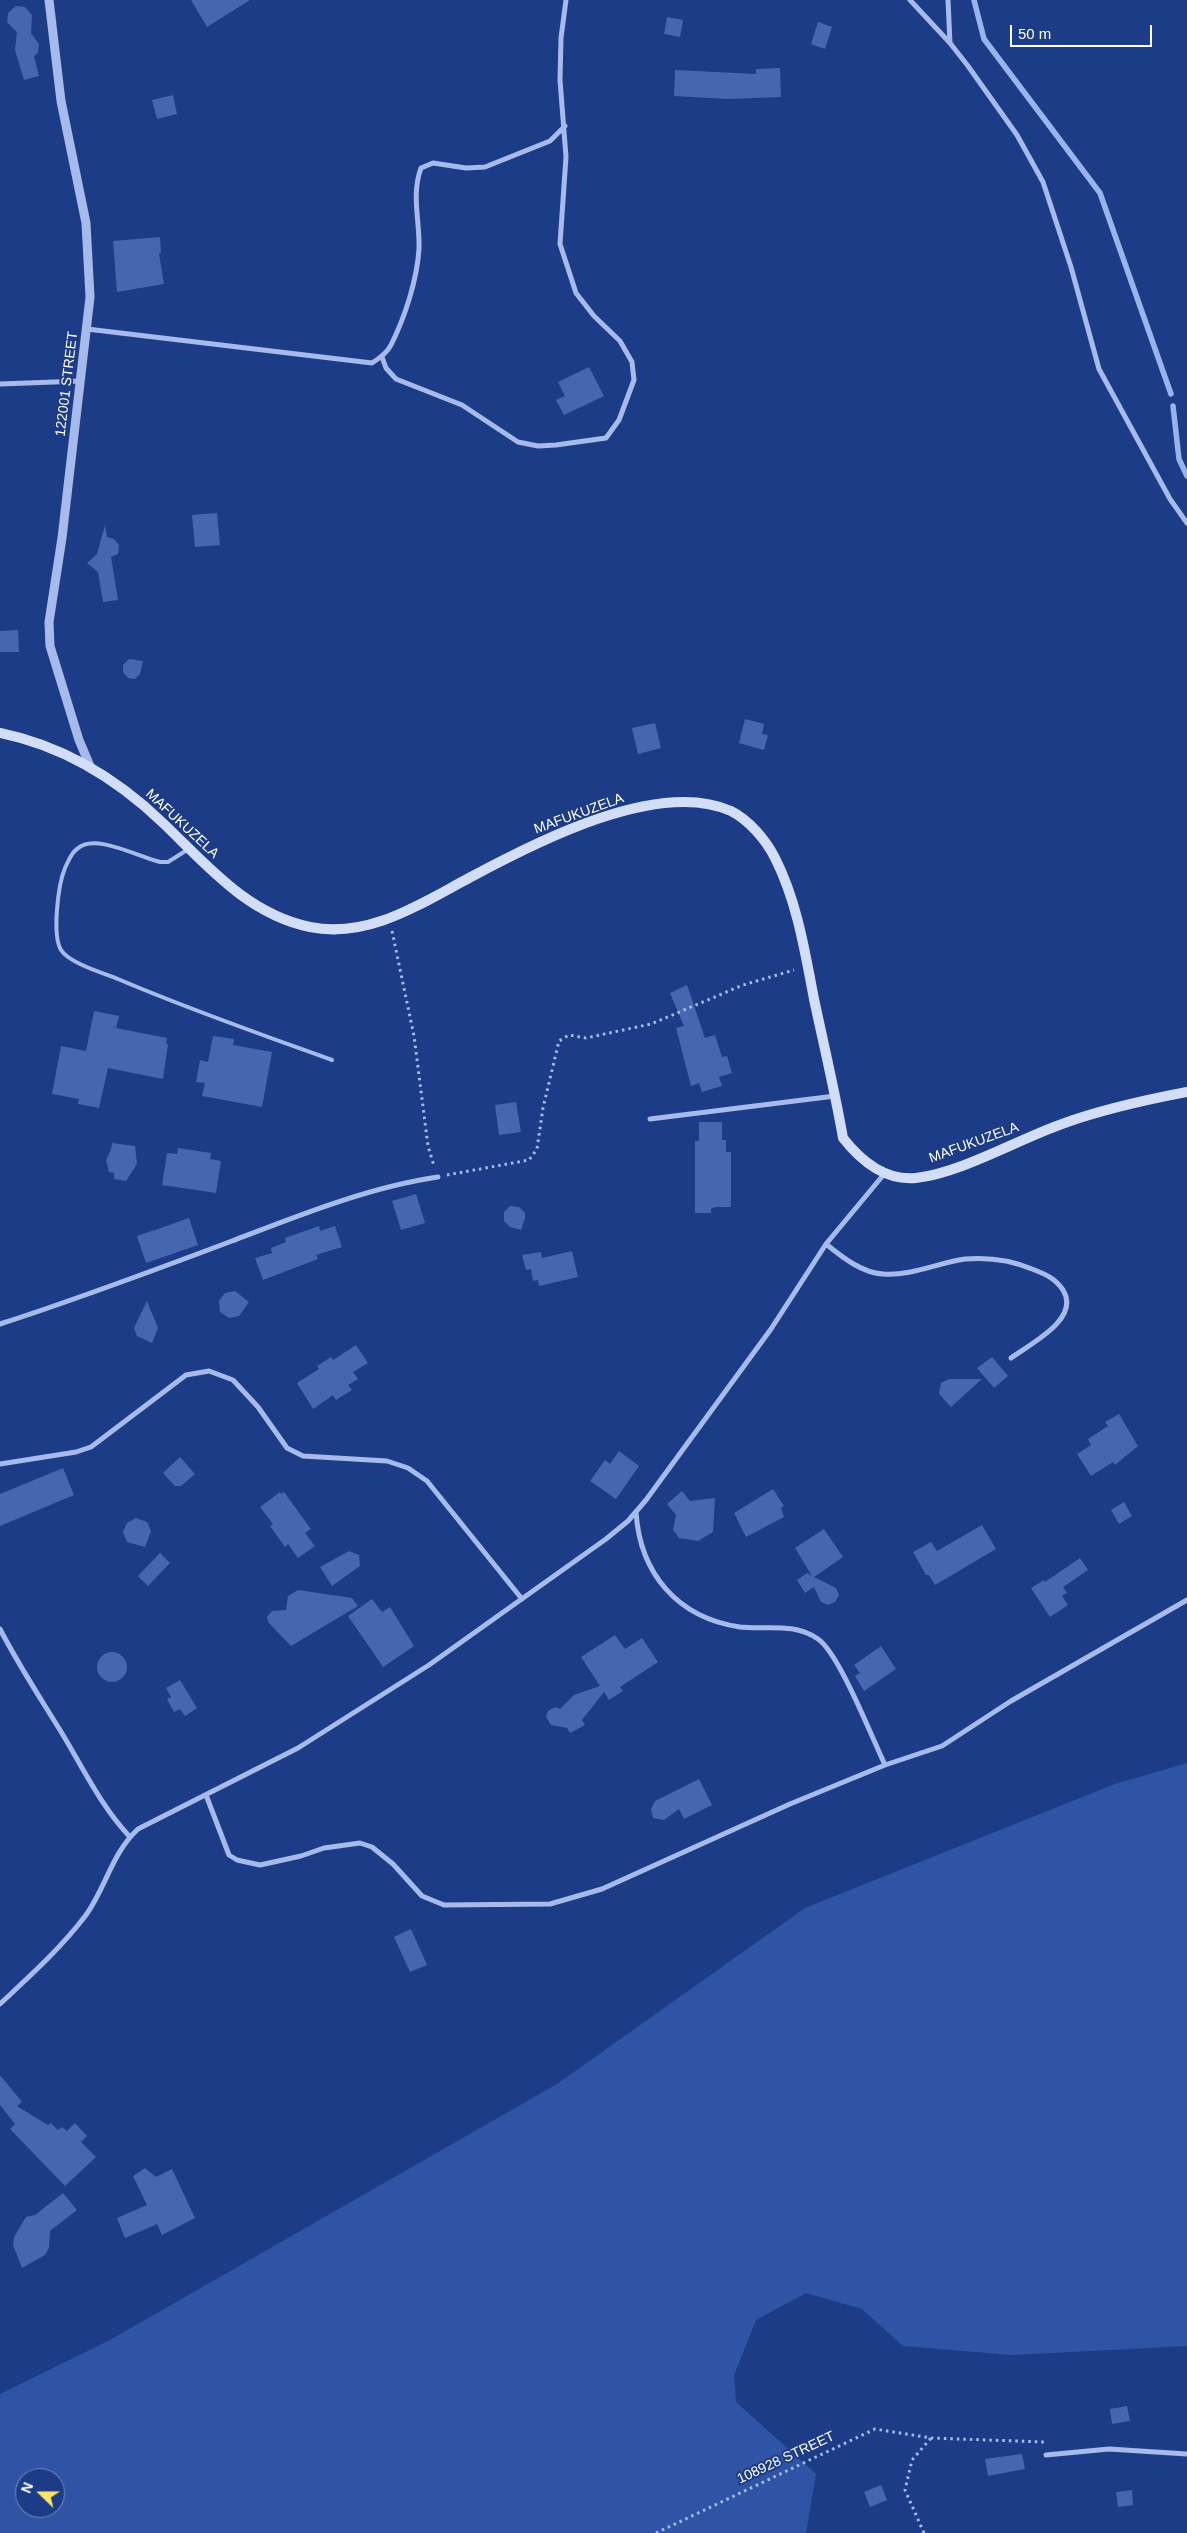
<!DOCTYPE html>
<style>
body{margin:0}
#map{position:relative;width:1187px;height:2533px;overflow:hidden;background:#1d3c87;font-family:Arial,sans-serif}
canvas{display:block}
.north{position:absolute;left:15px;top:2468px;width:50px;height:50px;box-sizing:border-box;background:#1d3c87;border:1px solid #778ab7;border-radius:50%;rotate:292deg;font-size:14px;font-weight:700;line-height:20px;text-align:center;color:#fff}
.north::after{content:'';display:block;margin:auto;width:18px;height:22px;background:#fbe464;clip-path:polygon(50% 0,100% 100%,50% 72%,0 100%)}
.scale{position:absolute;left:1010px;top:25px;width:142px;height:22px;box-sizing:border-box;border:2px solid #fff;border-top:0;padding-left:6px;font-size:15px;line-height:18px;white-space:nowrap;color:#fff;-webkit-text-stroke:4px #1d3c87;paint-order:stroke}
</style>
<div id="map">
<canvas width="1187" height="2533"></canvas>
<div class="north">N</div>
<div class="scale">50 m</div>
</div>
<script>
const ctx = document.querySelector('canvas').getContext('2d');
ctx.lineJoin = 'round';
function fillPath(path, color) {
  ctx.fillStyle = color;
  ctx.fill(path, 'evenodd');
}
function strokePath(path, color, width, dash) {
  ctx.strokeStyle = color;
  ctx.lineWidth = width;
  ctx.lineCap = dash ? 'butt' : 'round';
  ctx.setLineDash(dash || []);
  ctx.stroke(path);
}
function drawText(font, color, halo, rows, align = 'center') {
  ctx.font = font + ' Arial,sans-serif';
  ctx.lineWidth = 4;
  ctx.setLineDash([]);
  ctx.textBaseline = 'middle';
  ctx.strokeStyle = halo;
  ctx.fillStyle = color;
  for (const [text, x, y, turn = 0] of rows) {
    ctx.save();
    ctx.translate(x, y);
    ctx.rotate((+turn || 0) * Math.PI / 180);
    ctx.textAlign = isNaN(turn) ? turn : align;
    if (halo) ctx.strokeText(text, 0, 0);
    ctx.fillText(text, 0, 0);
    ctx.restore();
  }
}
fillPath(new Path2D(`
 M1187,1763V2346L1012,2355L903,2346L862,2309L806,2293L756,2320L734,2375L736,2402L816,2474L806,2533H0V2394L108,2341L557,2084L805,1908L1115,1784ZM25,2478H55V2508H25Z`), '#3054a5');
strokePath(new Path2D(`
 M974,0L984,39L1100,193L1171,394
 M1173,406L1179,459L1187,476`), '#99b4ed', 5.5);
fillPath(new Path2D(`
 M191,0H250L207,27Z
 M16,6L25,7L32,15L31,33L39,44L38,53L34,56L39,76L24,80L15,50L17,32L7,22L8,13Z
 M667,17L683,20L680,37L664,34Z
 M818,22L832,27L825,49L811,44Z
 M780,68L781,97L727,99L674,96L675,70L756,74V69Z
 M173,95L177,114L157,119L152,100Z
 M160,237L161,253L159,254L164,284L117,292L113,241Z
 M589,367L604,396L564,415L556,400L565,396L558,382Z
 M217,513L220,545L195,547L192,515Z
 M105,525L107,537L114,539L119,545L118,554L111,557L118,600L103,602L98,572L87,563L97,554Z
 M18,630L19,652H0V631Z
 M129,659L143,661L140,674L135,679L128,678L123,672V665Z
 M745,719L764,724L762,734L768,735L764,750L739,743Z
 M655,723L661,748L638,754L632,728Z
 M687,985L705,1038L715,1035L722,1057L727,1056L732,1073L719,1077L722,1086L702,1092L699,1083L691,1086L676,1028L684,1026L670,993Z
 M94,1011L119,1016L116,1028L167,1038L166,1044H168L163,1079L108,1068L99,1108L78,1104L79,1099L52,1094L61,1046L86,1051Z
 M213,1036L234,1039L233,1045L272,1052L262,1107L202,1096L205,1083L196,1082L200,1060L208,1062Z
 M516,1102L521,1132L499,1135L495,1105Z
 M699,1122H722V1140H726V1152H731V1207H715L711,1209V1213H695V1141H699Z
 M112,1143L135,1146L137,1164L126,1181L114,1179V1173L109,1172L106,1160L111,1150Z
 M178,1148L211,1153L210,1159L221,1161L216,1193L162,1185L167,1153L177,1154Z
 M416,1194L425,1223L401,1230L392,1201Z
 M510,1206L519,1207L525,1213V1218L521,1230L510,1227L504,1221V1212Z
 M189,1218L198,1245L146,1263L137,1236L154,1230V1232L155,1230Z
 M319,1226L320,1231L335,1226L342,1247L316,1255L318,1259L263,1280L255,1258L272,1253L271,1248L286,1242L285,1238Z
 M572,1251L578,1277L539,1286L538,1280L533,1281L531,1269L526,1270L522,1255L541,1252L542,1258Z
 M235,1291L249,1302L239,1316L229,1318L220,1312L219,1301L225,1293Z
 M147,1301L158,1328L152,1343L137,1336L134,1328Z
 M356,1345L368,1363L353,1372L358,1379L348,1385L352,1390L336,1400L333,1395L313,1409L297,1383L319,1369L317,1366L331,1357L333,1360Z
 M992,1357L1008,1376L994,1388L977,1368Z
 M949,1379H982L951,1407L939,1394L941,1383Z
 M1119,1414L1138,1446L1115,1465L1113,1462L1091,1476L1077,1454L1091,1445L1088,1439L1108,1426L1105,1422Z
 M619,1451L639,1466L616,1499L590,1481L605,1460L610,1464Z
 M180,1457L195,1474L181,1486H175L163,1473Z
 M63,1468L74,1495L0,1526V1494Z
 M773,1489L784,1506L781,1508L784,1517L746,1537L734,1513Z
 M682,1491L690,1501L715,1498L713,1532L698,1541L679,1538L673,1530L676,1515L667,1504Z
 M280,1492L281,1494L284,1492L311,1529L305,1533L315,1546L298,1558L288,1544L285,1547L270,1526L273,1524L260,1507Z
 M1124,1502L1132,1516L1119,1524L1111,1510Z
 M136,1518L147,1522L151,1531L145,1547L127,1542L123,1532L127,1523Z
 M982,1525L996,1549L935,1585L929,1575H926L913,1552L931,1542L937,1551Z
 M824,1529L843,1557L814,1577L836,1588L839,1595L835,1602L828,1605L821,1602L814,1587L805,1593L797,1580L807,1573L812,1576L795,1548Z
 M349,1551L359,1555L360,1566L332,1586L320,1567Z
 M160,1553L170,1563L148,1586L138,1576Z
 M1080,1558L1088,1570L1063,1587L1067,1593L1062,1596L1068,1605L1050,1617L1031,1588L1044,1580L1045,1582Z
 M298,1590L352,1598L358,1606L291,1646L268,1622L267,1617L272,1611L286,1610L288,1596Z
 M372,1599L382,1612L390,1607L414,1646L383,1667L348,1616Z
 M615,1635L625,1649L642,1638L658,1662L620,1687L623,1691L609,1700L604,1692L582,1720L585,1725L570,1733L567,1728L551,1725L546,1717L548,1711L555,1707L560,1709L574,1695L600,1686L581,1657Z
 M881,1646L896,1669L864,1691L855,1676L860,1673L854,1665Z
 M97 1667a15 15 0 1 1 30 0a15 15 0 1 1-30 0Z
 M180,1680L197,1708L185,1716L180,1709L174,1712L167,1699L171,1697L166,1688Z
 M699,1779L712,1805L684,1819L679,1809L664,1820L653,1818L651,1809L655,1801Z
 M411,1929L427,1965L410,1972L394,1937Z
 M0,2075L22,2102L17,2106L48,2125L51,2123L58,2130L62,2127L67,2131L75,2123L87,2136L81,2142L96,2157L65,2186L10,2129L15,2124L0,2105Z
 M145,2168L156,2177L172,2169L195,2218L162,2235L157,2224L125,2238L117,2218L147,2205L133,2176Z
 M63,2193L77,2210L50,2231L49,2248L45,2255L22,2268L13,2245L14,2237L26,2217L35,2215Z
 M1127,2406L1130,2421L1112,2424L1110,2409Z
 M1022,2454L1025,2469L988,2476L985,2459Z
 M881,2485L887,2500L870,2507L864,2492Z
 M1132,2490L1133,2505L1118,2507L1116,2492Z`), '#4566b0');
strokePath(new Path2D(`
 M392,931L414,1036L428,1146L434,1166
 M447,1175L529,1160L537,1149L543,1108L559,1041L569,1035L586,1038L651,1024L743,985L794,970
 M656,2533L875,2429L931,2438L1044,2442
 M924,2533L905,2490L912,2460L931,2438`), '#a6bbeb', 3, [2.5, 4]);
strokePath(new Path2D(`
 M187,850L168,862H160C140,858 95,832 77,849C71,853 68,862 65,868C58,885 52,935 61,950C69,963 103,973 118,979C188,1009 260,1034 332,1060`), '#a6bbeb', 4);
strokePath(new Path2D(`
 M910,0L950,43L968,66L1017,135L1043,182L1071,267L1099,369L1170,499L1187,523
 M948,0L950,43
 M87,329L372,363C380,358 387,353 391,345C405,317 417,280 419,249C420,221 411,195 421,168L433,163L466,168L485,167L550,141L565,126
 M382,357L386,368L396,379L462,405L518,442L538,446L556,445L606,438L619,420L634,380L632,362L620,341L594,316L576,293L560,244L566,157L560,80L561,38L566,0
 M0,384L81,381
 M650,1119L835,1096
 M826,1244C842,1257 862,1273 883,1274C912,1276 937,1263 965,1259C988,1257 1011,1260 1032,1269C1045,1274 1055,1278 1063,1290C1081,1319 1030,1344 1011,1358
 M0,1324C78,1299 155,1270 232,1241C297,1216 369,1187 438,1177
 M0,1464L76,1452L91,1447L186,1375L209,1371L233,1380L258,1407L287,1448L303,1456L387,1461L408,1468L427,1481L522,1599
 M636,1512C640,1574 678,1618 740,1627C767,1630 793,1622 818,1639C839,1653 872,1738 885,1765
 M0,1629C19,1666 41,1699 63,1735C84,1770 101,1806 130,1837
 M206,1795L229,1855L237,1860L260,1865L301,1856L324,1848L360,1843L372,1847L393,1864L422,1896L444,1905L550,1904L602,1889L790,1804L885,1765L942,1746L1011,1701L1187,1600
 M0,2004C30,1976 61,1948 86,1915C106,1887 112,1853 138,1829L298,1748L429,1665L606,1539L628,1521L646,1500L771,1329L826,1244L885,1173
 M1046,2455L1109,2449L1187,2454`), '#a6bbeb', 5);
strokePath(new Path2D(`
 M49,0L61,101L86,223L90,297L62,538L49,622L50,646L79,740L90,766`), '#a6bbeb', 9);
strokePath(new Path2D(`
 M0,733C64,746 116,778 163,823C207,865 247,914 310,927C368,939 420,904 469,878C534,843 658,778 731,811C749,820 766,840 775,858C797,901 805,952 814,999C824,1046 835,1092 843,1138C861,1161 885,1181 916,1178C961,1173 1019,1139 1062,1124C1103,1109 1145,1100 1187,1092`), '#d2ddf8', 10);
drawText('14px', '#fff', '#1d3c87', [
 ["122001 STREET",67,384,-83],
 ["MAFUKUZELA",579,814,-20],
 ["MAFUKUZELA",182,824,43],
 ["MAFUKUZELA",974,1143,-20],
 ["108928 STREET",786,2458,-25]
]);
</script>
